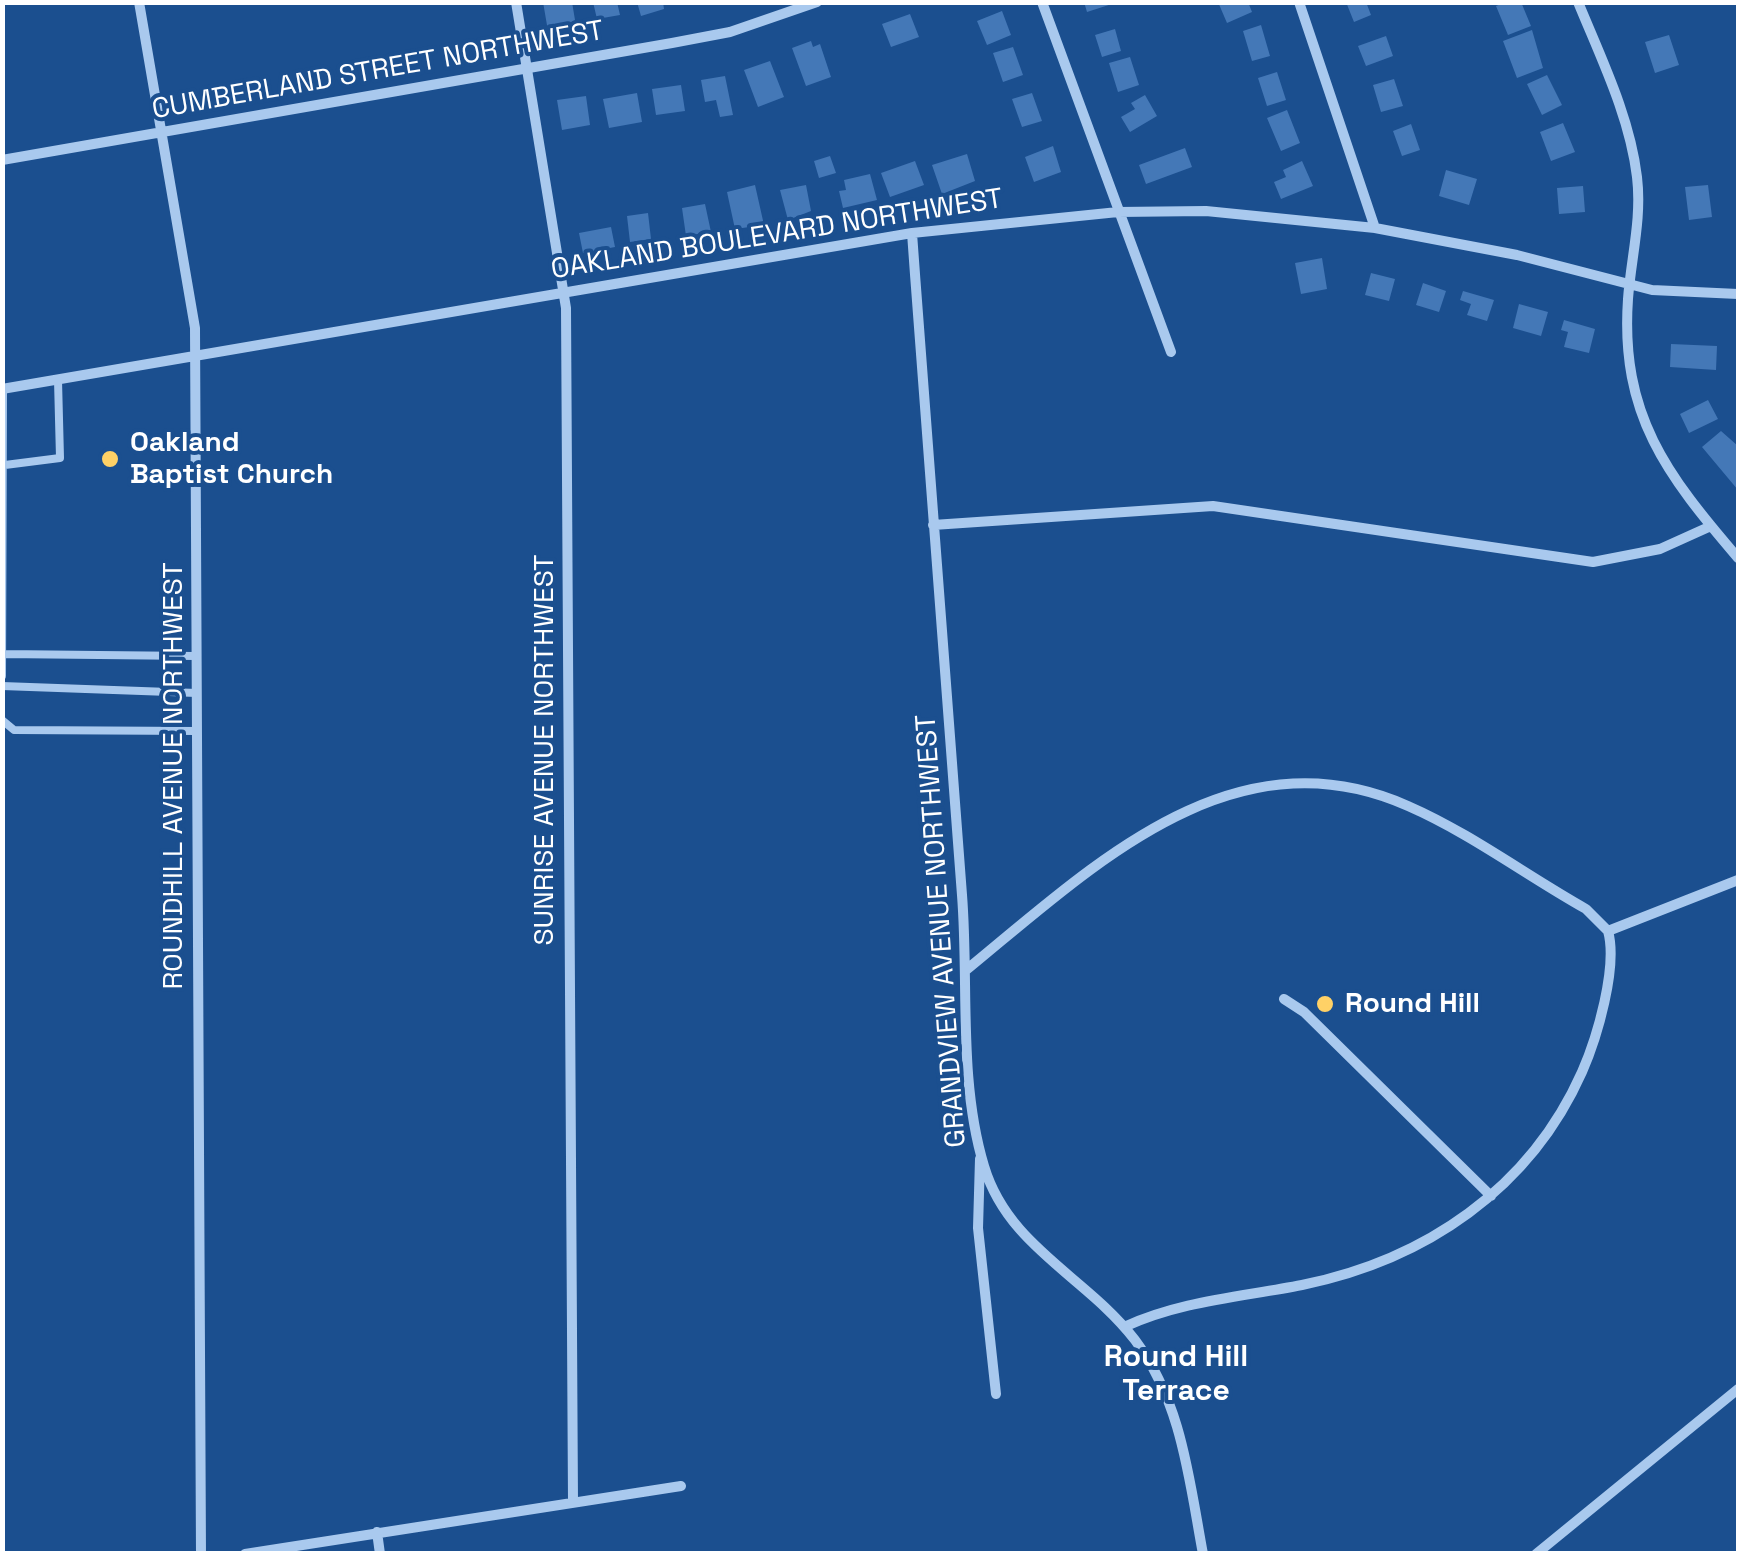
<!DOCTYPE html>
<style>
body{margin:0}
#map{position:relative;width:1741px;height:1556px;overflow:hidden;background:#1b4f8f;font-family:"Space Grotesk",sans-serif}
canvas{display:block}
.frame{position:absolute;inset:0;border:5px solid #fff;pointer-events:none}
</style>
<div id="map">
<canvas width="1741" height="1556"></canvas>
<div class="frame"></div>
</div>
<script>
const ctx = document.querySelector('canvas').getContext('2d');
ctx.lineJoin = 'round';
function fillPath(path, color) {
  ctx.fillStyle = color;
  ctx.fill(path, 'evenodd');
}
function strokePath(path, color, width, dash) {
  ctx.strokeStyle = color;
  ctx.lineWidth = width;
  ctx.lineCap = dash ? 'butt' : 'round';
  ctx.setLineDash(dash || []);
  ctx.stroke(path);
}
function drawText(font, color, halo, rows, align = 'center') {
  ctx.font = font + ' "Space Grotesk",sans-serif';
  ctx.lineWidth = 8;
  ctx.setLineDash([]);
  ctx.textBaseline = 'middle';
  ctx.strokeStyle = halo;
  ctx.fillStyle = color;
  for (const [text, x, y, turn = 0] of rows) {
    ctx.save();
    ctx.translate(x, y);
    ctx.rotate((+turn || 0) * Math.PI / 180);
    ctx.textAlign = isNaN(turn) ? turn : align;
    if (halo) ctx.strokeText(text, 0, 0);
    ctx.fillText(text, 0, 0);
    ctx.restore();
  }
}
fillPath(new Path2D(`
 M543,2H572L576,26L548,31Z
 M593,2H617L620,15L597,19Z
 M637,2H663L664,9L641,16Z
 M1084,2H1115V3L1087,12Z
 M1218,2H1248L1252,12L1227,23Z
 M1346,2H1366L1371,15L1354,22Z
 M1506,2H1521L1531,26L1508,35L1496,6Z
 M1002,11L1011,35L987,45L977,21Z
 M910,14L919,37L891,47L882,24Z
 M1261,25L1270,56L1252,61L1243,31Z
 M1115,29L1121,51L1102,57L1095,35Z
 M1532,30L1543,68L1517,78L1503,41Z
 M1669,35L1679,65L1655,73L1645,42Z
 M1386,36L1393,56L1366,66L1358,46Z
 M811,41L813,47L820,44L831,77L806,86L792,48Z
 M1013,47L1023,75L1003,82L993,53Z
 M1130,57L1139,85L1118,92L1109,63Z
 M770,61L784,97L758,107L744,70Z
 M1277,72L1286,100L1267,106L1258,78Z
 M1547,75L1562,105L1542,115L1527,84Z
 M725,76L733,115L720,117L716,100L705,102L701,80Z
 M1394,79L1403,106L1381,112L1373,85Z
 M681,85L685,111L656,115L652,89Z
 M637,93L642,122L609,128L603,99Z
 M1032,93L1042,121L1022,127L1012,99Z
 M1145,95L1157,116L1130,132L1121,117L1135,109L1131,103Z
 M586,96L590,125L562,130L557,100Z
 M1287,110L1300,143L1281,151L1267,118Z
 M1563,123L1575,152L1551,161L1540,132Z
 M1411,124L1420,150L1402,156L1393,131Z
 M1053,146L1061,172L1034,182L1025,157Z
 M1185,148L1192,167L1146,184L1139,165Z
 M967,154L975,181L942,194L932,165Z
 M830,156L836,173L819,178L814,161Z
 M915,161L924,185L890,197L881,173Z
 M1302,161L1313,186L1281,199L1274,182L1286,177L1283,170Z
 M1446,170L1477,179L1469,205L1439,196Z
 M870,174L877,200L843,208L839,191L846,190L844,180Z
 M755,185L764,225L735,229L727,192Z
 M806,185L811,211L788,220L780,190Z
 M1708,185L1712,217L1689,220L1685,187Z
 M1583,186L1585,212L1559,214L1557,188Z
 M705,204L711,232L686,236L682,208Z
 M648,213L651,239L630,242L627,216Z
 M611,227L615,247L583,253L579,233Z
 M1322,258L1327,289L1301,294L1295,263Z
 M1371,273L1395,279L1389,301L1365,295Z
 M1423,283L1446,291L1439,312L1416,305Z
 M1463,291L1494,300L1487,321L1467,315L1471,304L1460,300Z
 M1519,304L1548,312L1541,336L1513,328Z
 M1564,320L1595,329L1589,353L1564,347L1568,332L1561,330Z
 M1671,344L1717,346L1716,370L1670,367Z
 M1708,400L1718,419L1689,433L1680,414Z
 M1721,431L1738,446V490L1702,447Z`), '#4478b7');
strokePath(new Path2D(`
 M5,465L60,458L58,380
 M2,654L196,656
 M2,676L3,389
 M2,686L197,693
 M2,720L14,730L197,731`), '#a9c9ee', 8);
strokePath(new Path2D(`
 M139,2L195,328L201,1554
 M516,2L566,308L573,1502
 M1042,2L1171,352
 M1299,2L1375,228
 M1578,2C1601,58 1630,117 1637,177C1642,219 1631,258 1628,299C1620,415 1667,475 1738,558
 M2,160L672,43L730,32L817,2
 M912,233C928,454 945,675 962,895C969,984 958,1080 984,1166C1008,1247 1087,1277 1135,1340C1182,1403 1189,1479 1203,1554
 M2,389L912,233L1118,212L1206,211L1375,228L1517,255L1652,290L1738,294
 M933,525L1213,506L1593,562L1660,549L1711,526
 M1608,931L1738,880
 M965,971C1091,868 1232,728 1408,806C1470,833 1527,876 1586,909L1608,931
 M1284,999L1304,1012L1491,1196
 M980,1159L978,1228L996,1394
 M1124,1327C1180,1301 1241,1297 1302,1285C1425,1260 1530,1189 1582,1072C1597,1038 1618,967 1608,931
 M377,1532L380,1554
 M245,1554L681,1486
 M1536,1554L1738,1389`), '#a9c9ee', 10);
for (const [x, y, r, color] of [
 [110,459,10,"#ffd166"],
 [1325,1004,10,"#ffd166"]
]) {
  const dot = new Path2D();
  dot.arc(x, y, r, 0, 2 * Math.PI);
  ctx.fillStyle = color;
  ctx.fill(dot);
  strokePath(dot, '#1b4f8f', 4);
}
drawText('28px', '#fff', '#1b4f8f', [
 ["CUMBERLAND STREET NORTHWEST",378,71,-10],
 ["OAKLAND BOULEVARD NORTHWEST",777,235,-9],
 ["SUNRISE AVENUE NORTHWEST",545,750,-90],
 ["ROUNDHILL AVENUE NORTHWEST",174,776,-90],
 ["GRANDVIEW AVENUE NORTHWEST",942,931,-94]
]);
drawText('bold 28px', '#fff', '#1b4f8f', [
 ["Oakland",130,443],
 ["Baptist Church",130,475],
 ["Round Hill",1345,1004]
], 'left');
drawText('bold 30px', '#fff', '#1b4f8f', [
 ["Round Hill",1176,1358],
 ["Terrace",1176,1392]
]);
</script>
